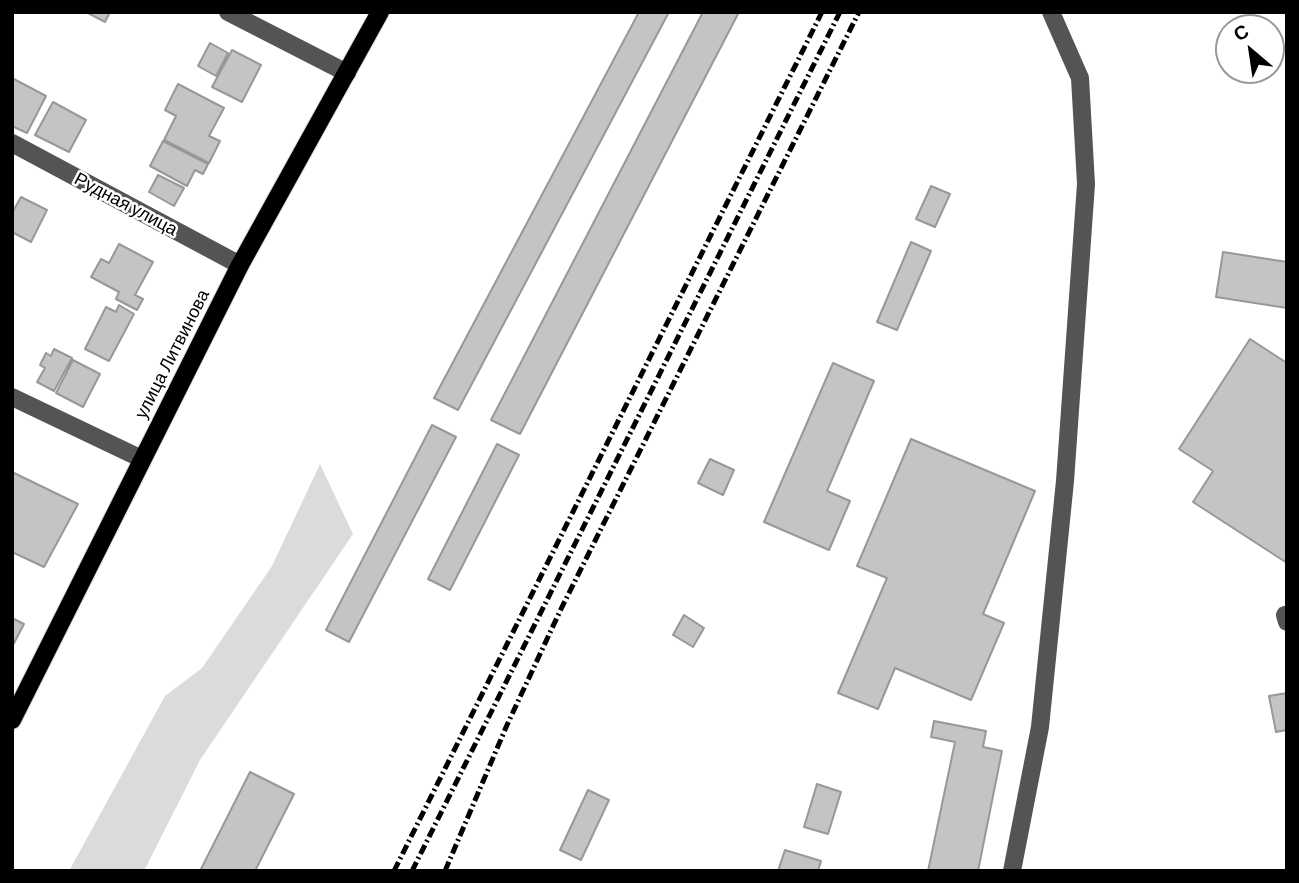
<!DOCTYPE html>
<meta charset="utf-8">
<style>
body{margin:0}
#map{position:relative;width:1299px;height:883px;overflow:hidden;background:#fff;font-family:Barlow,sans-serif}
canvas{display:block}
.frame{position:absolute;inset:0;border:14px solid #000;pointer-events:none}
.north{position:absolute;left:1215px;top:14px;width:70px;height:70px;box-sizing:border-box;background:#fff;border:2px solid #999;border-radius:50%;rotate:331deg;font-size:19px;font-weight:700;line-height:28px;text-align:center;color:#000}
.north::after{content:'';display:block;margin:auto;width:24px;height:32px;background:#000;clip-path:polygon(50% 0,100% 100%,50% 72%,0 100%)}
</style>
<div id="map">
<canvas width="1299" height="883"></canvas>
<div class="frame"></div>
<div class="north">С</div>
</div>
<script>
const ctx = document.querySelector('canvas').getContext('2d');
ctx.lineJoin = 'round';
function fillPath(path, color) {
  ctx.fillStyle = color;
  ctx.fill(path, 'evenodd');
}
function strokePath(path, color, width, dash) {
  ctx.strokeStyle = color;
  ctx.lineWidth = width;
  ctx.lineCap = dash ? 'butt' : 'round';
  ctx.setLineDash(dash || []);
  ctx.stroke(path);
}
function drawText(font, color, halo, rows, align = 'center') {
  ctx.font = font + ' Barlow,sans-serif';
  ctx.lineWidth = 5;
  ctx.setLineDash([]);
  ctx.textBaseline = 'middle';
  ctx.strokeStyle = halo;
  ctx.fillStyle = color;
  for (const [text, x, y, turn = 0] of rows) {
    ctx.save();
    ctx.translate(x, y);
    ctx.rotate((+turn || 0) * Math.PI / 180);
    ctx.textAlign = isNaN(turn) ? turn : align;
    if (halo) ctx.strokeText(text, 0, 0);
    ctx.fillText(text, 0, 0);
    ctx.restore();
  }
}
fillPath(new Path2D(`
 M320,464L353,534L200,760L144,871H69L165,696L202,668L272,566Z`), '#dbdbdb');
const building = new Path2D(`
 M86,12H110L105,22Z
 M639,12H669L458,410L434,398Z
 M703,12H739L520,434L491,420Z
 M210,43L228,53L216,76L198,66Z
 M232,50L261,65L242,102L212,87Z
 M12,78L46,96L27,133L12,126Z
 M178,84L224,108L209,136L220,141L209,163L164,140L176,116L165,110Z
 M53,102L86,120L69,152L35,135Z
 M163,141L208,164L203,174L195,170L187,186L150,166Z
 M158,175L184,188L174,206L149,192Z
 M931,186L950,194L935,227L916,219Z
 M21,197L47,210L31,242L12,232V213Z
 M911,242L931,251L897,330L877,322Z
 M119,244L153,262L135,295L143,299L137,310L116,299L119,292L91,277L101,259L109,263Z
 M1223,252L1287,262V308L1216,297Z
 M119,305L134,314L109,361L85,349L106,307L116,312Z
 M1250,339L1287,363V563L1193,502L1213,471L1179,449Z
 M54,349L72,358L54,391L37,382L45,368L40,365L46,353L51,356Z
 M73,360L100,374L83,407L56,393Z
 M833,363L874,381L827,491L850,501L829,550L764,522Z
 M432,425L456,437L349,642L326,630Z
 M911,439L1035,491L983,614L1004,623L971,700L895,668L878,709L838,693L887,578L857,566Z
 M497,444L519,455L450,590L428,579Z
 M710,459L734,470L723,495L698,483Z
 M12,472L78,504L44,567L12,552Z
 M684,615L704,628L693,647L673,635Z
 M12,618L24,624L12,647Z
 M1287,693V730L1276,732L1269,696Z
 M934,721L986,731L983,747L1002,751L978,871H928L955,742L931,737Z
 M250,772L294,794L255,871H200Z
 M817,784L841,792L828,834L804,827Z
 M588,790L609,800L581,860L560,850Z
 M785,850L821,861L818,871H778Z`);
fillPath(building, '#c4c4c4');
strokePath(building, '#989898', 2);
const major = new Path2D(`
 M12,720L240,265L380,12`);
strokePath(major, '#dbdbdb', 20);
strokePath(new Path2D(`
 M228,12L347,73
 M12,143L240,265
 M12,397L142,459
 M1285,615L1287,622
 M1012,871L1040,727L1065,481L1086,184L1080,78L1051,12`), '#545454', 18);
strokePath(major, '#000', 18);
strokePath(new Path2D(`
 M394,871L822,12
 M412,871L840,12
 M445,871L507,725L561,609L859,12`), '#000', 5, [10, 3.5, 2, 3.5]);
drawText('18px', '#000', '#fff', [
 ["Рудная улица",126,204,28],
 ["улица Литвинова",172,354,-63]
]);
</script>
